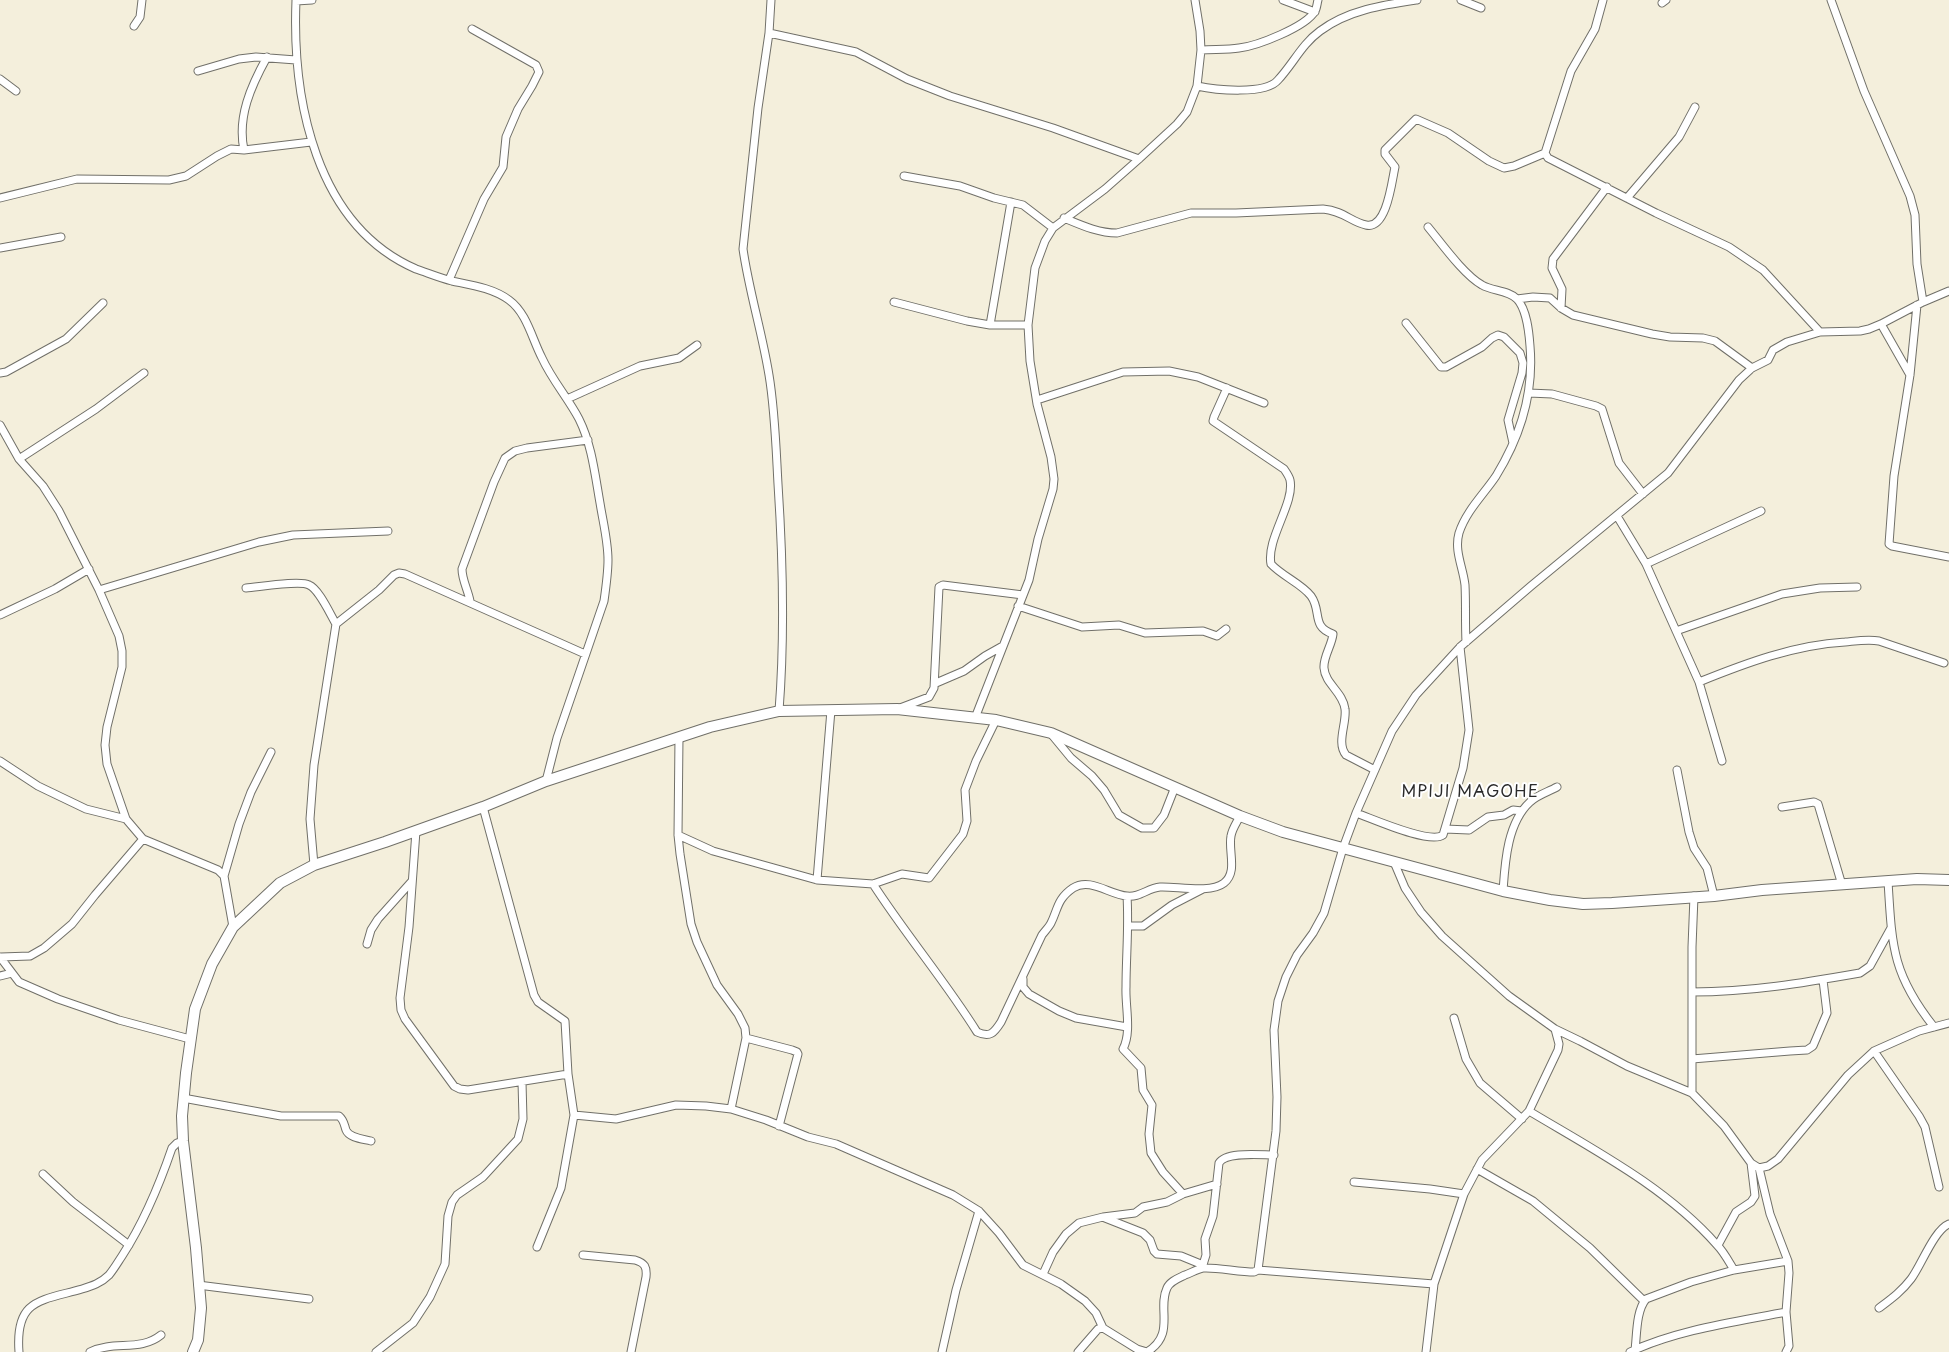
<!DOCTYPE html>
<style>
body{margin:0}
canvas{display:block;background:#f4efdc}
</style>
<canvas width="1949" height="1352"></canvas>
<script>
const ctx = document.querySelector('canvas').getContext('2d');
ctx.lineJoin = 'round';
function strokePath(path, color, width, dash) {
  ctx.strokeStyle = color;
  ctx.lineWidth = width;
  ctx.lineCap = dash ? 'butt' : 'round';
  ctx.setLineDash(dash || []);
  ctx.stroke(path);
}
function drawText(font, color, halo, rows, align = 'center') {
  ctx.font = font + ' "Playpen Sans",sans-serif';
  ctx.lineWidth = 4;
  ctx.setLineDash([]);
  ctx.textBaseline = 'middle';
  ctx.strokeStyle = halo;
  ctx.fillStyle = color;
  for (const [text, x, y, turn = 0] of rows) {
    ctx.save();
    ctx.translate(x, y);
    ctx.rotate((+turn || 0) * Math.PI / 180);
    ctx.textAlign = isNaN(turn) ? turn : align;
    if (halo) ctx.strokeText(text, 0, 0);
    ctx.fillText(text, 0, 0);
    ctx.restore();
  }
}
const street = new Path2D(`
 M296,0C292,99 315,225 416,269C428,273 440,278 452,281C471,285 493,288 509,300C527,313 532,339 542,358C552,380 568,398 579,419C592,445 595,475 600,503C603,522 608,541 608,560C608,573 606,587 604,601L557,738L546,781
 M771,0L769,33L758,108L743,249C749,291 762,332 769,375C775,411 776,448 778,484C783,560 785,635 779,711
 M1283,0L1315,12
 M1461,0L1481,8
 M1603,0L1595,29L1571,71L1545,153L1548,158L1656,213L1729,247L1763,270L1820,332
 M1831,0L1864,91L1910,196L1915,215L1917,264L1923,302
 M296,1L312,0
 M1662,3L1666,0
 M134,26L140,17L142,0
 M769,33L856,52L907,79L950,96L1053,128L1139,159
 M1201,50C1213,49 1227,50 1239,48C1257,46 1306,27 1315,11C1317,8 1317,3 1318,0
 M198,71L239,59L256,57L296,60
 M0,79L16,91
 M1197,86C1215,90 1266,95 1278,80C1293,64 1302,44 1320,31C1348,10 1383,5 1417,0
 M244,150C237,117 251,86 267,57
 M904,176L960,186L994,198L1023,205L1053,228
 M0,198L77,179L169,180L186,176L217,156L231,149L244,150L311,142
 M1627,198L1679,137L1695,107
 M1064,218C1081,225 1098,233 1117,233L1191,213H1236L1323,209C1344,211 1351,222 1366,225C1387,230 1392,180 1395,167L1385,154V150L1416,119L1448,133L1489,161L1504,168L1514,166L1545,153
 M1428,227C1442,244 1464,275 1482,285C1492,291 1508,290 1517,299C1527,310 1529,332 1530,346C1534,392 1520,437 1496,476C1484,494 1466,511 1459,533C1454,551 1463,567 1465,585C1466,604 1465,623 1466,642
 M0,248L61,237
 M449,280L484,199L503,167L506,137L518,109L532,86L539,72L536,65L472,29
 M1517,299L1533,297L1550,298L1561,308L1573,315L1652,334L1670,337L1703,338L1715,341L1752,368
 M894,302L967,321L990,325H1028
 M1917,305L1910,375L1894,476L1889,544L1892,546L1949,557
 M1561,308L1562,289L1552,268L1553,259L1607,187
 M1406,323L1441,367H1446L1482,347L1492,338L1498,335L1504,337L1520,353L1523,363L1522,373L1508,420L1513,443
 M1881,324L1910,375
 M990,325L1011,202
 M0,373L6,372L66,339L103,303
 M1227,388L1214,417L1213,421L1284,469C1286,472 1289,476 1290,480C1295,503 1266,539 1271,564C1282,576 1302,584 1311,596C1322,611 1311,627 1333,634C1332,645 1323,657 1324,668C1325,684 1343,692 1345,709C1347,723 1336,743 1346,755L1375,770
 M1529,393L1552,394L1596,406L1602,409L1619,463L1643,494
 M567,399L640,366L679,358L697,345
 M1037,400L1123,372L1169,371L1198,377L1264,403
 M0,425L19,459L43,486L59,511L99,590L119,636L122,651V667L107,727L105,745L107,764L126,819L143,839L218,870L224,876L233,927
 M19,459L96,409L144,373
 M1617,516L1646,564L1699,682L1722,761
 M1646,564L1761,511
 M246,588C259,587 300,580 309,585C319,589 330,614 336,624
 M99,590L259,542L293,535L388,531
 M470,601C468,590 462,580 462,569L494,482L505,458L515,451L527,448L588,440
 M1018,606L1082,627L1119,625L1145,633L1203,631L1217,636L1226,629
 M0,615L55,589L89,569
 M1676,631L1782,594L1820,588L1857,587
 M1699,682C1746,663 1794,645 1845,642C1856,641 1868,639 1879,641L1944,663
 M936,683L964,671L985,656L1001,647
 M900,708L929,697L934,688L939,587L943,585L1023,595
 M975,718L1029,580L1038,539L1053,489L1054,479L1051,457L1037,404L1030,361L1028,325L1035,268L1045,241L1053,228L1105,189L1139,159L1177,124L1187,112L1197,86L1201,50L1200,31L1195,0
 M1052,735L1071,758L1092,776L1104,790L1119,815L1142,828H1154L1164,815L1175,787
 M679,737L678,835L680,854L691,924L697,942L717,985L738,1014L745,1028L746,1038L731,1109
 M0,761L38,786L86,809L126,819
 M1677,770L1689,832L1694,848L1707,868L1714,896
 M483,807L534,995L538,1002L565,1021L568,1074L574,1115L616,1119L676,1105L706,1106L731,1109L766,1120L808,1137L836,1144L953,1195L979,1211L999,1233L1023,1265L1061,1284L1085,1301L1096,1313L1103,1328
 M1782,807L1814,802L1818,804L1842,885
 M1356,813C1371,818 1430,845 1443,835L1463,768L1469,730L1460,647
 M1445,829L1469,830L1488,817L1504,815L1513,810L1522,811
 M416,831L409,927L400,998L401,1010L405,1019L454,1086L460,1089L468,1090L568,1074
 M678,835L713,851L817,880L873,884L902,874L929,878L963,834L967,821L965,790L976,761L996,720
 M1394,862L1405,888L1421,912L1442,936L1509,996L1555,1029L1580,1041L1627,1066L1692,1093L1724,1126L1751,1163L1759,1168L1768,1166L1778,1159L1848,1075L1874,1051L1919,1031L1949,1023
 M314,865L310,819L314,765L336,624L379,590L394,575L399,573L405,574L585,654
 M224,876L239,824L251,792L271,752
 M817,880L831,710
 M1888,881C1892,946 1892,974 1934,1027
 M873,884C906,935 945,981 977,1032C990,1038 994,1033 1001,1022L1042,935C1045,931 1049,927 1051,923C1058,909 1057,899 1073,888C1090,877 1110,895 1127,896C1139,898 1148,888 1160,887C1176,886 1210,894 1224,883C1238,872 1228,851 1231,836C1232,829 1237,822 1240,816
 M1503,891C1505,863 1507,823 1530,802C1537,795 1548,792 1557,787
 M1127,896C1129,927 1126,956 1126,987C1125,1006 1132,1032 1123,1049L1141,1068L1143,1090L1152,1105L1149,1134L1151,1153L1163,1172L1183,1194
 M1129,926H1143L1172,905L1203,889
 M367,944L371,930L378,919L412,881
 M0,957L19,982L58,999L119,1020L190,1039
 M1,957L30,956L44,948L72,924L95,895L143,839
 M0,976L12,973
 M1023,979V987L1029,994L1059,1011L1076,1018L1127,1027
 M1692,992C1750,992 1803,983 1860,973L1870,966L1891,928
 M1454,1018L1466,1059L1480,1083L1522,1119
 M746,1038L792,1050L797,1052L798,1054L779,1126
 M1874,1051L1919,1116L1925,1127L1939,1187
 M1692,1059L1790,1051L1807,1050L1813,1046L1827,1013L1823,980
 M1692,1093V947L1694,896
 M183,1098L281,1116H339C344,1120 344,1124 346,1130C349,1138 363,1139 371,1141
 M1529,1111C1594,1150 1666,1187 1717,1245C1724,1252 1729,1262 1734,1270
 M1759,1168L1770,1214L1788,1261L1789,1273L1786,1312L1789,1346L1786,1352
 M1477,1169L1533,1201L1590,1248L1644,1301
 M43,1174L73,1202L129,1245
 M1354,1182L1430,1189L1464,1194
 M1105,1218L1143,1233L1150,1240L1154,1251L1157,1254L1181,1256L1203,1265
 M1718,1245L1736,1212L1751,1202L1755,1196L1751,1163
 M537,1247L561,1188L574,1115
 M583,1255L635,1260C645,1263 647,1267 646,1277L631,1352
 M1202,1268L1206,1255L1205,1239L1213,1216L1219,1163C1226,1151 1261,1155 1274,1155
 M1258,1270L1434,1284
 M1043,1274L1053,1252L1066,1234L1079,1223L1103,1217L1135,1213L1143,1207L1167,1202L1183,1194L1217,1184
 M198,1285L309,1299
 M1879,1308C1891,1299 1902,1291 1911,1279C1921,1266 1934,1230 1949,1224
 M1635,1350C1637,1334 1636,1311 1646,1299L1691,1282L1734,1270L1788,1261
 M19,1352C15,1299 40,1301 82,1289C92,1286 101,1283 109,1275C114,1269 118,1262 122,1256C144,1222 159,1186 172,1148L177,1143L183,1141
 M90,1352C114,1340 140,1352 161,1335
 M376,1352L413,1323L430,1297L445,1264L448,1216L452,1202L457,1195L483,1177L518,1139L523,1119L522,1082
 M942,1352L956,1290L979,1211
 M1078,1352L1098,1329L1103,1328L1137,1349L1147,1352C1176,1334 1157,1309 1167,1288C1170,1281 1179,1278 1185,1275C1191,1273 1197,1269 1203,1268C1216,1267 1239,1272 1254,1272L1258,1270L1276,1131L1277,1097L1274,1030L1278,1001L1286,977L1297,955L1313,933L1324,913L1343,848L1356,813L1392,731L1416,695L1460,647L1531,586L1668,473L1739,380L1752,368L1768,360L1773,350L1787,342L1820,332L1860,331L1869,329L1881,324L1923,302L1949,291
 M1426,1352L1434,1284L1464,1194L1482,1160L1529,1111L1558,1050L1559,1044L1555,1029
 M1630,1352C1677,1330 1735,1322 1786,1312`);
const secondary = new Path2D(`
 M193,1352L198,1340L201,1308L196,1248L183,1141L182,1116L186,1073L195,1009L212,964L233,927L280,883L314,865L385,842L483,807L546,781L710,727L779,711L897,709L996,720L1051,733L1240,816L1283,832L1503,891L1550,900L1583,904L1612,903L1714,896L1762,890L1917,879L1949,880`);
strokePath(street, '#717069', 9);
strokePath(secondary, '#717069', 12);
strokePath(street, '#fff', 7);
strokePath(secondary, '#fff', 10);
ctx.letterSpacing = '1px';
drawText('16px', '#2b2b2b', '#fff', [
 ["MPIJI MAGOHE",1470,793]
]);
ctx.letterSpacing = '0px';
</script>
